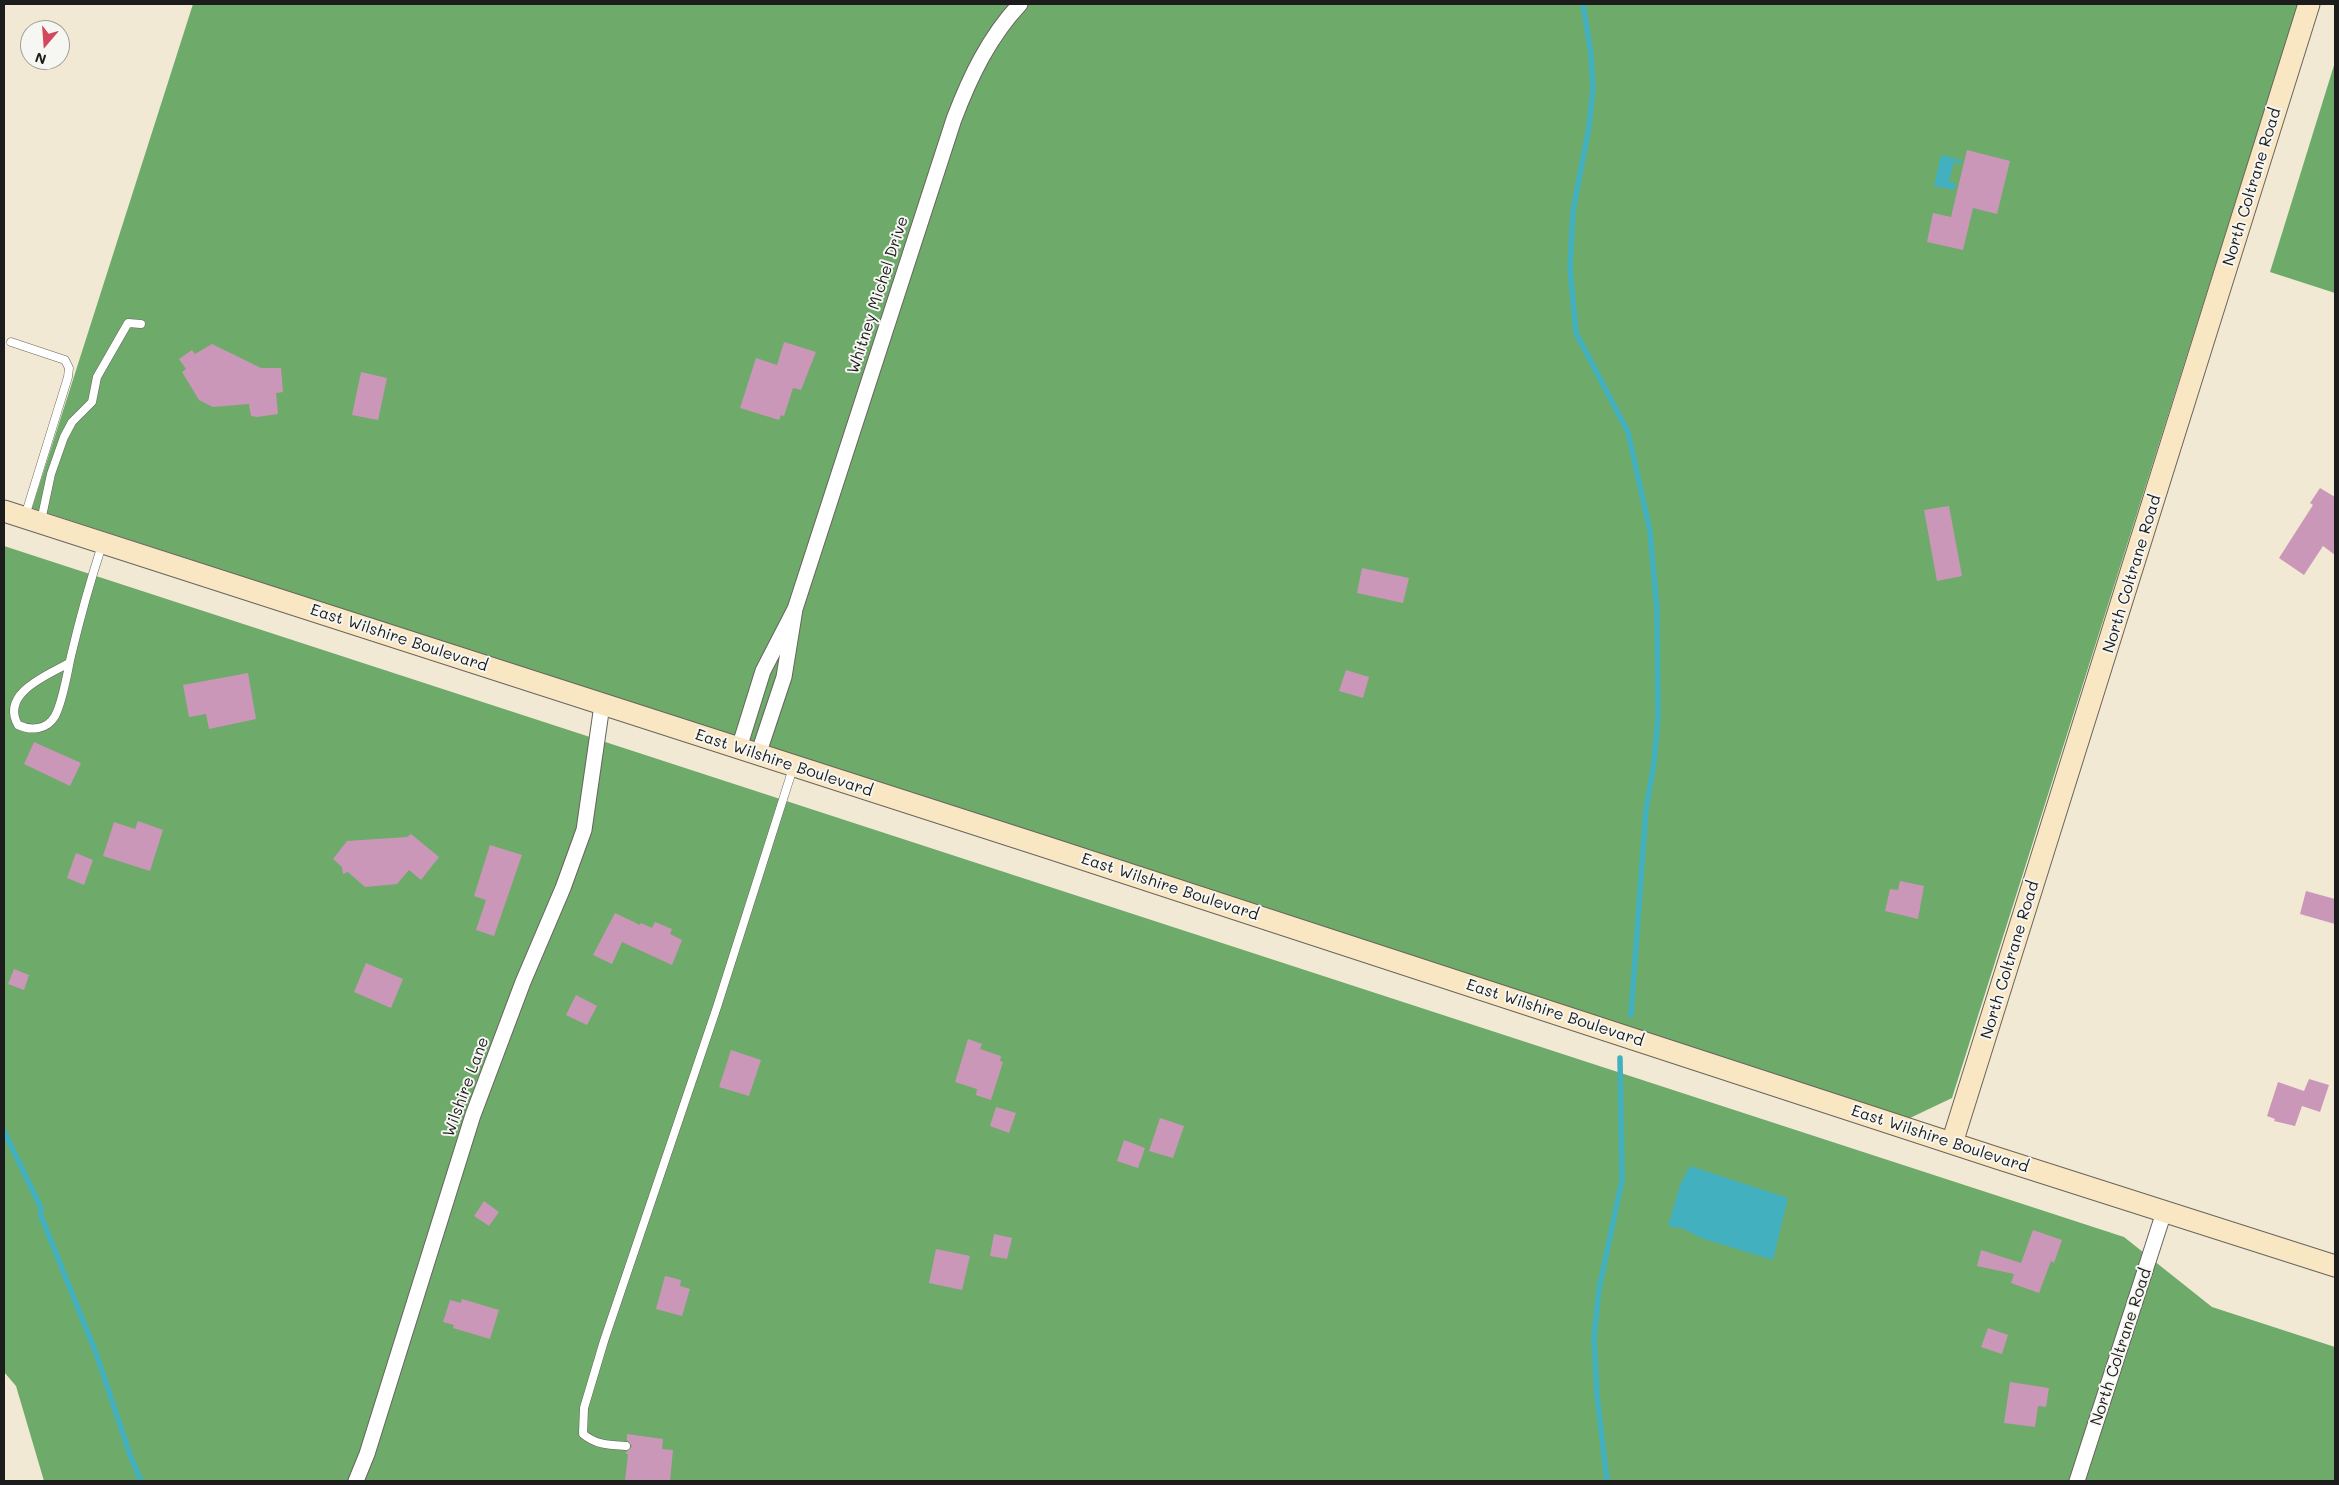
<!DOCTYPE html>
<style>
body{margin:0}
#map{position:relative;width:2339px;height:1485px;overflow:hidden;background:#f2e9d5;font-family:Mali,sans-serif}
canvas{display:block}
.frame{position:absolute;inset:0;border:5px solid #1c1c1c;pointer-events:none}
.north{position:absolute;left:20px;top:20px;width:50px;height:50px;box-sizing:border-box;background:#f6f6f2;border:1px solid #9f9f9c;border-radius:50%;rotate:198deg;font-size:14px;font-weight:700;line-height:20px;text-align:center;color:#1c1c1c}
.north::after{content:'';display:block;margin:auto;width:18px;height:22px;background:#d1495b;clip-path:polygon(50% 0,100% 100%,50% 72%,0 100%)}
</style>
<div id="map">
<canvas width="2339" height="1485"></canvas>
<div class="frame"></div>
<div class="north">N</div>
</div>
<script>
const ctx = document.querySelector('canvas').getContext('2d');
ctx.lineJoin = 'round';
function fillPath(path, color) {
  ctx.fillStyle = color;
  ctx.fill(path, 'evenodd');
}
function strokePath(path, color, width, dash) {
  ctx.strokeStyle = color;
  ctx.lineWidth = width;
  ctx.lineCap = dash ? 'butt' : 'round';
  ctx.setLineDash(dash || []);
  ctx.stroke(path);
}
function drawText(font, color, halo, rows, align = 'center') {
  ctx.font = font + ' Mali,sans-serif';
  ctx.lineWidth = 4;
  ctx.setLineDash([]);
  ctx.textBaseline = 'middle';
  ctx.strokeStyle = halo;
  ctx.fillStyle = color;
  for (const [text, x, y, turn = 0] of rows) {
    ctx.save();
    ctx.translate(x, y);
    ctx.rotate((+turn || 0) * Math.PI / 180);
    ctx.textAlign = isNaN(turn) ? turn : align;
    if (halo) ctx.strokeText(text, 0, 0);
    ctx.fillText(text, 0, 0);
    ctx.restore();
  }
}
fillPath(new Path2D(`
 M193,4H2298L1952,1098L1910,1118L32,508Z
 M2335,62V293L2270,272Z
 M4,546L2124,1237L2212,1307L2335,1347V1481H44L16,1386L4,1372Z`), '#6eaa6a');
fillPath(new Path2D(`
 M1941,155L1962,160L1961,163L1954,162L1949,181L1956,183L1954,190L1934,186Z
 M1690,1166L1788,1198L1773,1260L1701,1238L1684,1229L1668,1226L1680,1185Z`), '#42b0bf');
strokePath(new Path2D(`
 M1583,4L1591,54L1593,87L1589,127L1573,211L1570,268L1576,333L1628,432L1650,531L1657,610L1658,717L1654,763L1646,809L1631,1015
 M4,1131L41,1208V1216L96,1353L130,1455L141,1481
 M1607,1481L1597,1395L1594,1338L1599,1289L1622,1180L1620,1058`), '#42b0bf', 5.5);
fillPath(new Path2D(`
 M1967,150L2010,161L1997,214L1973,208L1963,250L1927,242L1933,213L1951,217Z
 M784,342L816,352L801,390L793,388L784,416L781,415L779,420L740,408L756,358L777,365Z
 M212,344L261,368H281L283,392L276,393L278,414L257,417L251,416L249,404L213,407L199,400L182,372L186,369L179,359L192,350L195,354Z
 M361,372L387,378L378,420L352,415Z
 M2320,488L2335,497V555L2323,546L2304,575L2279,558L2313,505L2310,503Z
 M1949,506L1962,576L1937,581L1924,510Z
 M1362,568L1409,578L1403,603L1357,593Z
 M1346,670L1369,677L1363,698L1339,691Z
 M248,673L256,719L209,729L206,714L189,717L183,685Z
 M34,742L81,763L70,786L24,764Z
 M138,821L163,830L150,871L103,856L114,822L135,829Z
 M411,834L439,857L421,880L409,870L397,884L365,887L348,872L343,874L342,867L333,859L347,841L407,837Z
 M490,845L522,855L494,936L476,930L486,900L474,896Z
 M76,853L93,860L84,885L67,878Z
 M1900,881L1924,886L1918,919L1885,911L1890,889L1898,890Z
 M2306,891L2335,899V924L2300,914Z
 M615,913L640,925L641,923L652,928L655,922L672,929L670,934L682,940L672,965L622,942L612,964L593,955Z
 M366,963L403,979L391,1008L354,992Z
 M14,969L29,975L24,990L8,984Z
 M576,995L597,1006L587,1025L566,1015Z
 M968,1039L982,1044L980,1049L1001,1056L1000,1061L1003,1062L991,1100L976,1095L977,1089L955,1082Z
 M731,1050L761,1060L749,1096L719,1087Z
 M2309,1079L2329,1085L2320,1112L2302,1106L2295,1126L2274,1121L2275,1119L2267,1116L2278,1082L2304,1091Z
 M996,1107L1016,1113L1009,1133L990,1126Z
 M1160,1118L1184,1126L1173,1158L1149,1151Z
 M1124,1140L1145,1148L1138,1168L1117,1161Z
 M484,1201L499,1212L489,1226L474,1216Z
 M2033,1230L2062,1240L2054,1263L2051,1261L2039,1293L2011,1283L2014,1274L1977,1266L1981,1250L2021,1263Z
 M994,1234L1012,1238L1007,1259L990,1256Z
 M936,1249L970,1256L962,1290L929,1283Z
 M665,1276L681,1280L680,1286L690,1289L682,1316L656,1309Z
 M462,1299L499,1310L490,1339L453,1328L454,1325L443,1322L450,1300L461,1303Z
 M1988,1328L2008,1335L2002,1354L1981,1347Z
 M2010,1382L2049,1388L2046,1407L2038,1406L2035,1427L2004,1423Z
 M627,1434L663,1439L662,1449L673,1450L670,1481H625L628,1454H626V1452L630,1449L632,1446L627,1440Z`), '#cb97b9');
const lane = new Path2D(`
 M11,342L65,360L69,368L68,377L25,516
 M41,521L51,474L64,437L72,422L92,402L97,377L128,323L141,324
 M69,663C48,675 0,693 18,725C31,731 47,730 55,716C63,701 67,674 71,656C80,618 90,582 102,545
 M626,1446C609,1445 596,1445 583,1434L584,1408L604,1341L717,1007L793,768`);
const street = new Path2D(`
 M795,609L954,119C970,77 989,37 1020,4
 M739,748L763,671L795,609L784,677L758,755
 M356,1481L367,1454L473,1115L523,982L563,888L584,830L602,705
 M2077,1481L2164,1212`);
const secondary = new Path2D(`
 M4,511L1049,848L2000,1159L2335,1266
 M1952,1143L2309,4`);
strokePath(lane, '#67645d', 9);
strokePath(street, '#67645d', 17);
strokePath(secondary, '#67645d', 23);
strokePath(lane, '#fff', 8);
strokePath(street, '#fff', 15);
strokePath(secondary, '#f9e7c3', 21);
drawText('16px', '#1c1c1c', '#f6f6f2', [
 ["North Coltrane Road",2252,187,-73],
 ["Whitney Michel Drive",878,295,-72],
 ["North Coltrane Road",2132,574,-73],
 ["East Wilshire Boulevard",399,638,18],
 ["East Wilshire Boulevard",784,763,18],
 ["East Wilshire Boulevard",1170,887,18],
 ["North Coltrane Road",2010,960,-73],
 ["East Wilshire Boulevard",1555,1013,18],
 ["Wilshire Lane",466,1087,-70],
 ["East Wilshire Boulevard",1940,1139,18],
 ["North Coltrane Road",2121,1347,-72]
]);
</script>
